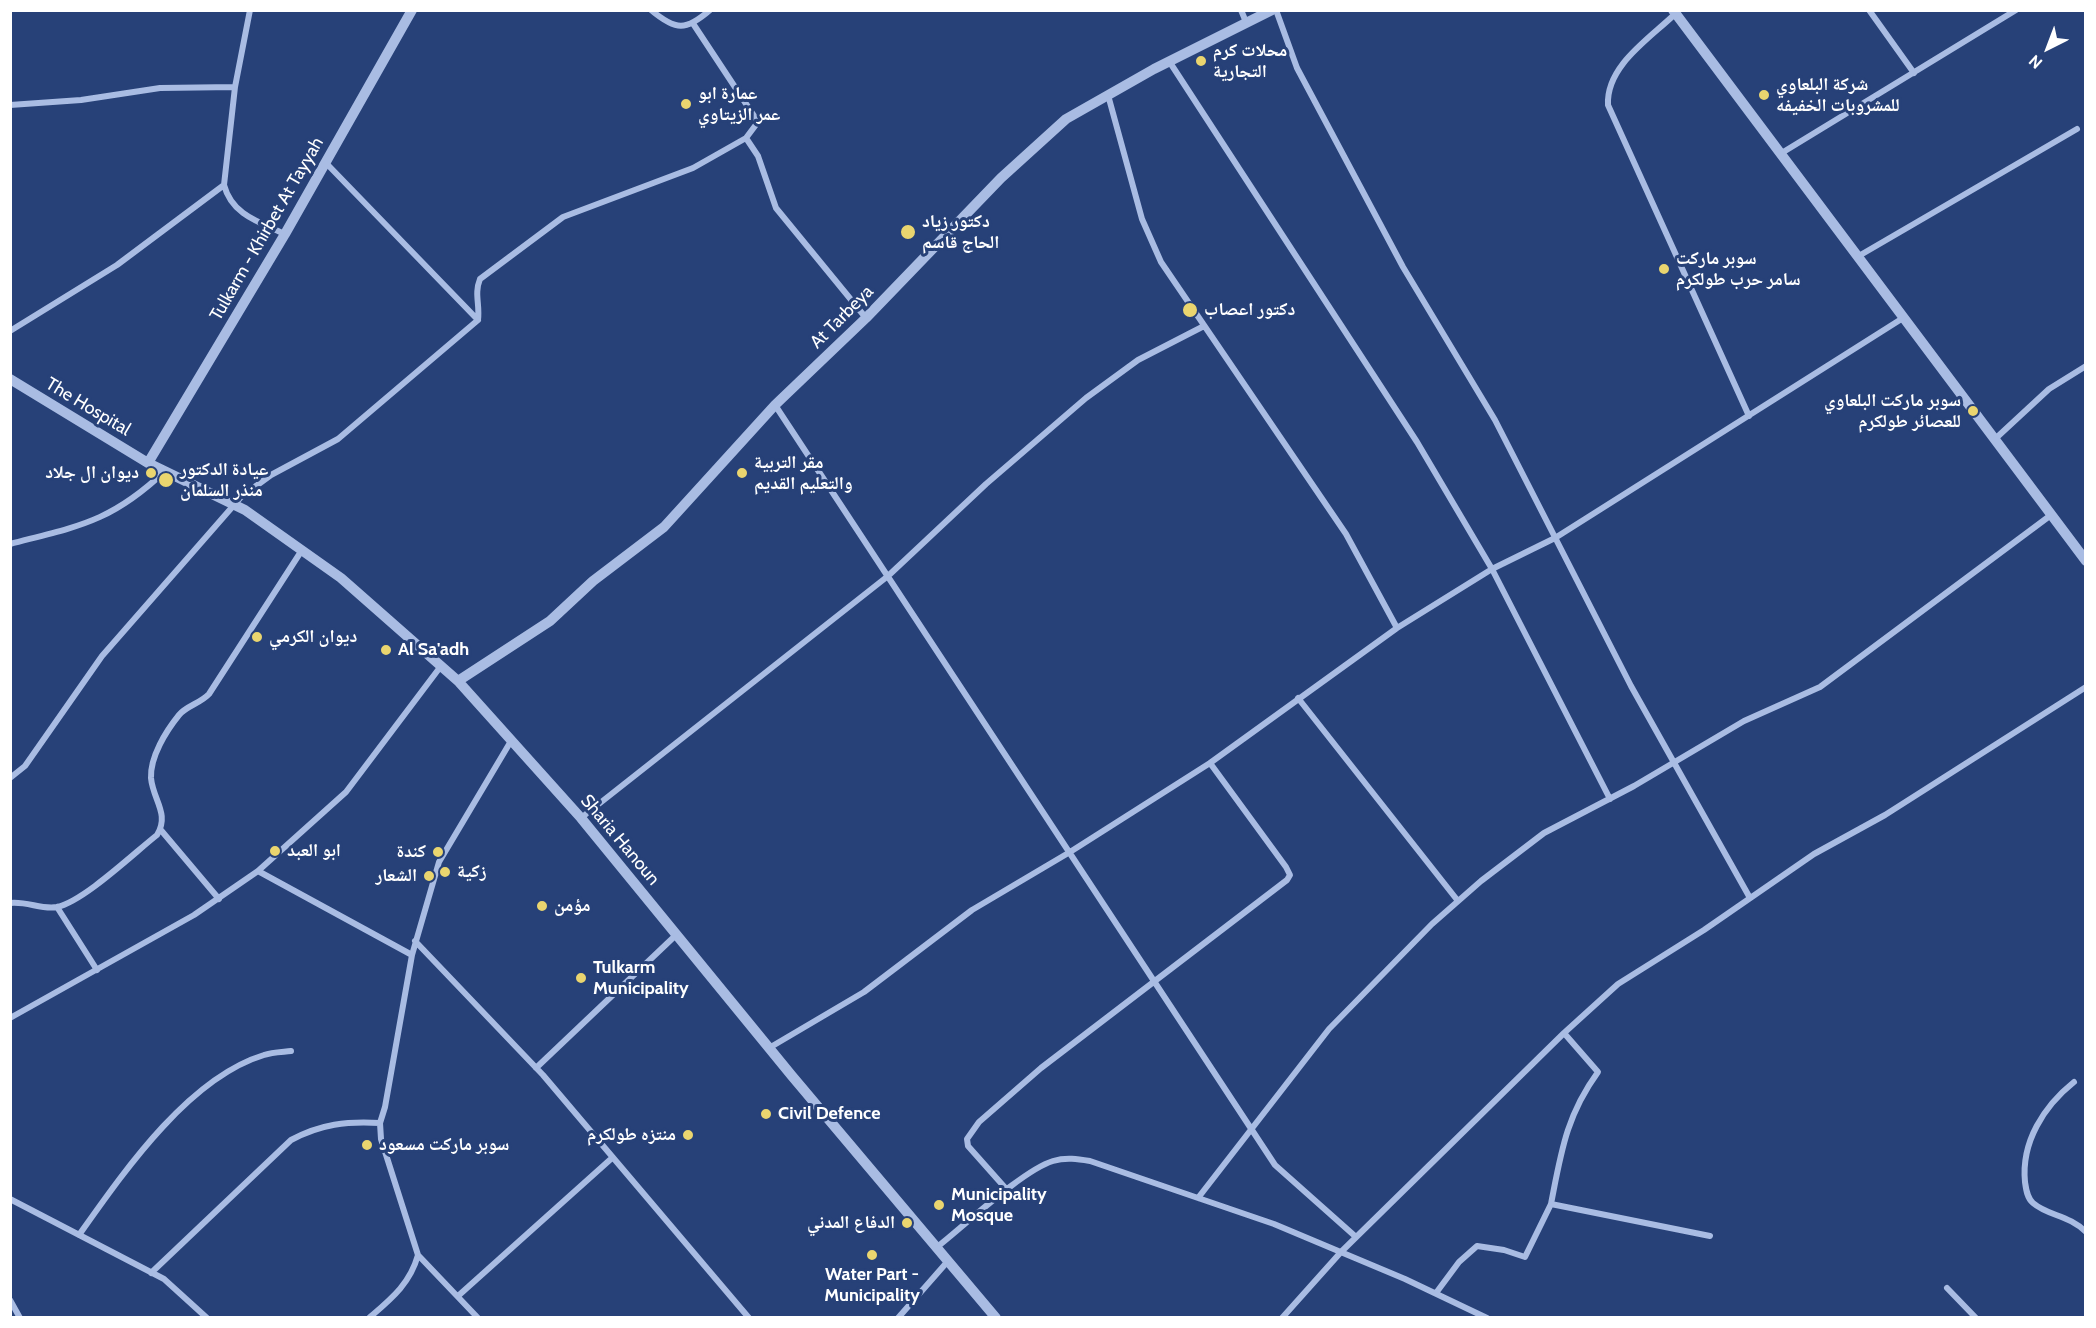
<!DOCTYPE html>
<meta charset="utf-8">
<style>
body{margin:0}
#map{position:relative;width:2096px;height:1328px;overflow:hidden;background:#274178;font-family:Cabin,sans-serif}
canvas{display:block}
.frame{position:absolute;inset:0;border:12px solid #fff;pointer-events:none}
.north{position:absolute;left:2018px;top:18px;width:60px;height:60px;-webkit-text-stroke:4px #274178;paint-order:stroke;rotate:222deg;font-size:16px;font-weight:700;line-height:24px;text-align:center;color:#fff}
.north::after{content:'';display:block;margin:auto;width:21px;height:27px;background:#fff;clip-path:polygon(50% 0,100% 100%,50% 72%,0 100%)}
</style>
<div id="map">
<canvas width="2096" height="1328"></canvas>
<div class="frame"></div>
<div class="north">N</div>
</div>
<script>
const ctx = document.querySelector('canvas').getContext('2d');
ctx.lineJoin = 'round';
function strokePath(path, color, width, dash) {
  ctx.strokeStyle = color;
  ctx.lineWidth = width;
  ctx.lineCap = dash ? 'butt' : 'round';
  ctx.setLineDash(dash || []);
  ctx.stroke(path);
}
function drawText(font, color, halo, rows, align = 'center') {
  ctx.font = font + ' Cabin,"Noto Naskh Arabic",sans-serif';
  ctx.lineWidth = 6;
  ctx.setLineDash([]);
  ctx.textBaseline = 'middle';
  ctx.strokeStyle = halo;
  ctx.fillStyle = color;
  for (const [text, x, y, turn = 0] of rows) {
    ctx.save();
    ctx.translate(x, y);
    ctx.rotate((+turn || 0) * Math.PI / 180);
    ctx.textAlign = isNaN(turn) ? turn : align;
    if (halo) ctx.strokeText(text, 0, 0);
    ctx.fillText(text, 0, 0);
    ctx.restore();
  }
}
strokePath(new Path2D(`
 M250,10L235,87L224,185C232,215 259,222 285,234
 M651,10C676,31 686,31 710,10
 M1241,10L1246,22
 M1276,10L1297,68L1403,267L1495,420L1631,686L1750,898
 M1869,10L1914,73
 M1675,14C1649,39 1606,66 1608,105L1749,416
 M1169,61L1417,442L1492,569L1610,799
 M1108,95L1142,219L1161,262L1346,534L1397,628
 M10,105L81,100L160,88L235,87
 M746,138L758,156L776,208L866,318
 M1780,154L2016,10
 M326,163L478,320
 M1857,257L2077,129
 M10,331L117,265L224,185
 M775,405L1275,1165L1356,1237
 M1995,439L2049,389L2086,366
 M10,544C79,526 111,522 165,471
 M1298,698L1458,901
 M10,778L25,766L102,656L241,497L271,475L338,439L478,320C480,304 474,294 480,279L563,217L693,168L746,138L758,122L694,25
 M581,818L888,576L986,484L1086,398L1138,360L1204,326
 M160,829L219,899
 M258,871L412,955
 M10,903C27,901 42,910 57,907C84,901 134,853 157,835C170,814 153,800 151,778C150,757 166,731 179,715C186,706 201,703 209,694L302,550
 M57,907L97,970
 M415,941L543,1075L749,1318
 M10,1018L194,915L258,871L346,792L441,666
 M769,1048L864,992L972,910L1070,852L1210,763L1397,628L1492,569L1555,538L1903,318
 M536,1068L676,935
 M2074,1082C2044,1106 2021,1142 2025,1182C2026,1189 2027,1198 2033,1203C2048,1216 2069,1215 2086,1232
 M1008,1191L968,1146L967,1139L979,1122L1041,1068L1287,880L1290,875L1286,867L1210,763
 M1198,1198L1329,1029L1432,924L1481,881L1544,833L1634,786L1744,721L1820,687L2051,515
 M10,1199L164,1279L207,1318
 M1551,1204C1561,1153 1566,1116 1598,1072L1564,1033
 M79,1235C123,1173 188,1078 264,1055C272,1052 282,1052 291,1051
 M937,1247C964,1226 1023,1170 1053,1161C1066,1157 1078,1159 1090,1161L1274,1224L1405,1279L1487,1318
 M418,1255L478,1318
 M151,1273L291,1140C321,1124 347,1121 380,1123
 M1947,1288L1976,1318
 M1436,1293L1459,1262L1477,1246L1504,1250L1525,1257L1551,1204L1710,1236
 M458,1296L612,1158
 M10,1300L20,1318
 M369,1318C391,1299 410,1284 418,1255L381,1139L380,1123L385,1107L412,955L439,862L511,741
 M898,1318L948,1261
 M1282,1318L1341,1252L1564,1033L1618,984L1704,930L1814,854L1885,815L2086,687`), '#a9bce3', 6);
strokePath(new Path2D(`
 M1673,10L2086,561
 M10,379L148,463L245,510L341,578L458,681L581,818L792,1076L996,1318
 M148,463L285,234L412,10
 M458,681L550,621L593,581L664,527L775,405L866,318L1001,178L1066,119L1154,69L1272,10`), '#a9bce3', 10);
for (const [x, y, r, color] of [
 [1201,61,6,"#ead56f"],
 [1764,95,6,"#ead56f"],
 [686,104,6,"#ead56f"],
 [908,232,8,"#ead56f"],
 [1664,269,6,"#ead56f"],
 [1190,310,8,"#ead56f"],
 [1973,411,6,"#ead56f"],
 [151,473,6,"#ead56f"],
 [742,473,6,"#ead56f"],
 [166,480,8,"#ead56f"],
 [257,637,6,"#ead56f"],
 [386,650,6,"#ead56f"],
 [275,851,6,"#ead56f"],
 [438,852,6,"#ead56f"],
 [445,872,6,"#ead56f"],
 [429,876,6,"#ead56f"],
 [542,906,6,"#ead56f"],
 [581,978,6,"#ead56f"],
 [766,1114,6,"#ead56f"],
 [688,1135,6,"#ead56f"],
 [367,1145,6,"#ead56f"],
 [939,1205,6,"#ead56f"],
 [907,1223,6,"#ead56f"],
 [872,1255,6,"#ead56f"]
]) {
  const dot = new Path2D();
  dot.arc(x, y, r, 0, 2 * Math.PI);
  ctx.fillStyle = color;
  ctx.fill(dot);
  strokePath(dot, '#274178', 2);
}
drawText('bold 18px', '#fff', '#274178', [
 ["محلات كرم",1213,51],
 ["التجارية",1213,72],
 ["شركة البلعاوي",1776,85],
 ["للمشروبات الخفيفه",1776,106],
 ["عمارة ابو",698,94],
 ["عمر الزيتاوي",698,115],
 ["دكتور زياد",922,222],
 ["الحاج قاسم",922,243],
 ["سوبر ماركت",1676,259],
 ["سامر حرب طولكرم",1676,280],
 ["دكتور اعصاب",1204,310],
 ["سوبر ماركت البلعاوي",1961,401,"right"],
 ["للعصائر طولكرم",1961,422,"right"],
 ["مقر التربية",754,463],
 ["والتعليم القديم",754,484],
 ["عيادة الدكتور",180,470],
 ["منذر السلمان",180,491],
 ["ديوان ال جلاد",139,473,"right"],
 ["ديوان الكرمي",269,637],
 ["Al Sa'adh",398,650],
 ["ابو العبد",287,851],
 ["كندة",426,852,"right"],
 ["زكية",457,872],
 ["الشعار",417,876,"right"],
 ["مؤمن",554,906],
 ["Tulkarm",593,968],
 ["Municipality",593,989],
 ["Civil Defence",778,1114],
 ["منتزه طولكرم",676,1135,"right"],
 ["سوبر ماركت مسعود",379,1145],
 ["Municipality",951,1195],
 ["Mosque",951,1216],
 ["الدفاع المدني",895,1223,"right"],
 ["Water Part -",872,1275,"center"],
 ["Municipality",872,1296,"center"]
], 'left');
drawText('18px', '#fff', '#274178', [
 ["Tulkarm - Khirbet At Tayyah",267,229,-60],
 ["At Tarbeya",842,317,-45],
 ["The Hospital",88,407,31],
 ["Sharia Hanoun",620,840,50]
]);
</script>
